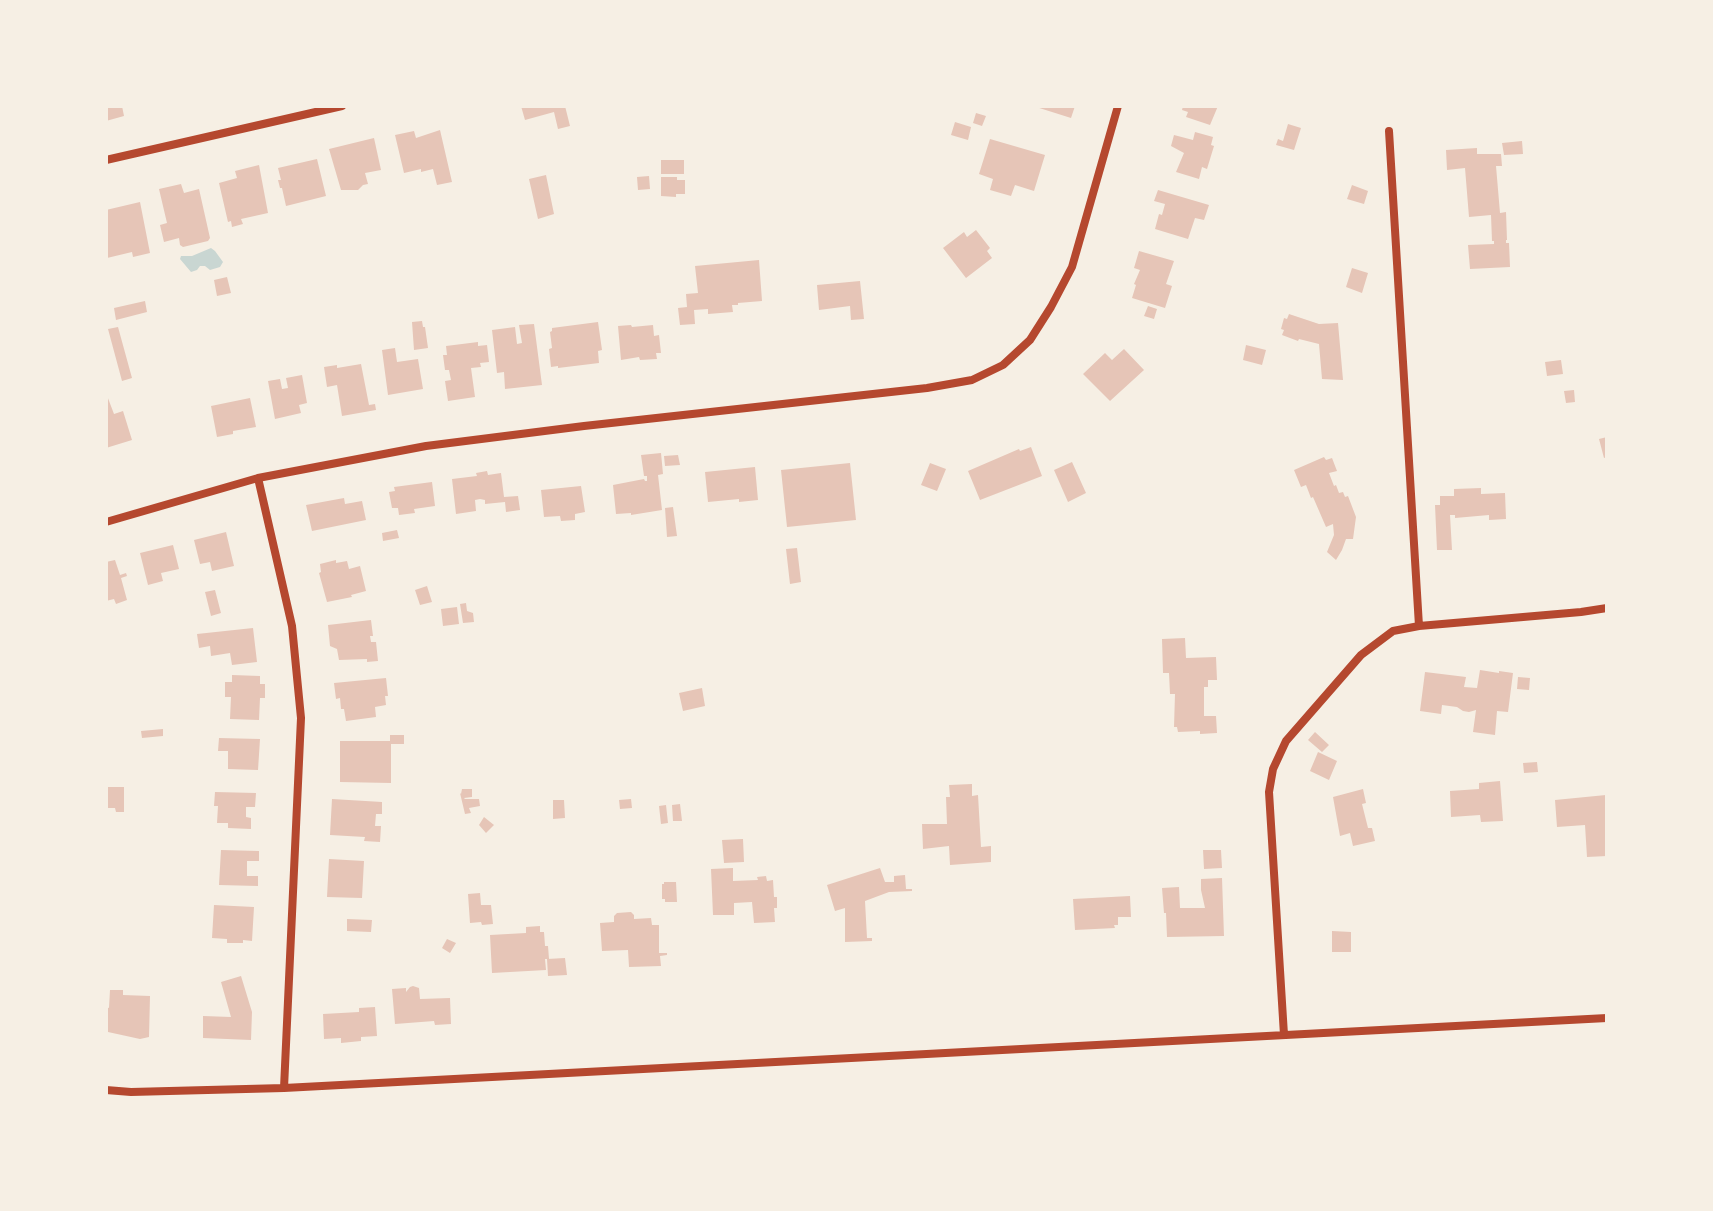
<!DOCTYPE html>
<style>
body{margin:0}
#map{position:relative;width:1713px;height:1211px;overflow:hidden;background:#f6efe4;font-family:"Nunito Sans",sans-serif}
canvas{display:block}
.frame{position:absolute;inset:0;border:108px solid #f6efe4;pointer-events:none}
</style>
<div id="map">
<canvas width="1713" height="1211"></canvas>
<div class="frame"></div>
</div>
<script>
const ctx = document.querySelector('canvas').getContext('2d');
ctx.lineJoin = 'round';
function fillPath(path, color) {
  ctx.fillStyle = color;
  ctx.fill(path, 'evenodd');
}
function strokePath(path, color, width, dash) {
  ctx.strokeStyle = color;
  ctx.lineWidth = width;
  ctx.lineCap = dash ? 'butt' : 'round';
  ctx.setLineDash(dash || []);
  ctx.stroke(path);
}
fillPath(new Path2D(`
 M211,248L215,251L223,262L220,267L210,270L205,266H200L197,270L191,272L180,259L181,256H192Z`), '#c9d6d2');
fillPath(new Path2D(`
 M106,106H122L124,116L106,121Z
 M521,106H565L570,126L558,129L554,112L525,120Z
 M1033,106H1075L1071,118Z
 M1183,106H1218L1210,125L1186,117L1188,112L1182,110Z
 M976,113L986,116L982,126L973,123Z
 M955,122L971,127L968,140L951,135Z
 M1288,124L1301,128L1294,150L1276,145L1278,139L1283,141Z
 M440,130L452,182L437,185L433,169L421,172V169L404,173L395,135L414,131L416,138Z
 M1195,132L1213,137L1211,145L1214,146L1207,169L1202,167L1199,179L1176,172L1184,153L1171,146L1174,135L1193,140Z
 M374,138L381,170L365,173L368,184L363,185L358,190H341L329,149Z
 M990,139L1045,155L1034,191L1015,185L1011,196L990,190L993,179L979,174Z
 M1522,141L1523,154L1504,155L1502,143Z
 M1477,148V154H1501L1502,166H1496L1500,213L1506,212L1507,240H1506V243H1509L1510,267L1470,269L1468,245L1494,244V241H1492L1491,215L1469,217L1465,168L1447,170L1446,150Z
 M317,159L326,196L286,206L282,188H280L278,180H281L278,168Z
 M661,160H684V174H661Z
 M259,165L268,213L241,219L243,224L232,227L231,221L228,222L219,183L237,178L235,171Z
 M546,175L554,214L538,219L529,179Z
 M649,176L650,189L638,190L637,177Z
 M661,177H677V180H685V194H676V197L661,196Z
 M181,184L184,193L199,189L210,238L208,241L183,247L180,245L179,238L164,242L160,225L167,223L159,189Z
 M1352,185L1368,191L1364,204L1347,199Z
 M1158,190L1209,205L1204,220L1195,218L1188,239L1155,229L1159,214L1162,215L1165,204L1154,201Z
 M140,202L150,253L133,257L132,252L107,258L106,210Z
 M976,230L990,248L987,251L992,258L966,278L943,248L964,232L967,237Z
 M1139,251L1174,261L1166,284L1172,286L1165,308L1132,298L1136,285L1134,284L1140,270L1134,268Z
 M759,260L762,301L738,303V305H732L733,312L708,314V309L694,310L695,324L680,325L678,308L687,307L686,294L698,293L695,266Z
 M1352,268L1368,273L1362,293L1346,287Z
 M227,277L231,293L217,296L214,280Z
 M860,281L864,319L851,320L850,306L819,310L817,285Z
 M145,301L147,312L116,320L114,308Z
 M1148,306L1157,309L1154,319L1144,316Z
 M1289,314L1319,324L1338,323L1343,380L1322,379L1319,344L1299,339L1298,341L1282,335L1284,330L1281,329L1284,318L1287,319Z
 M422,321L423,327H425L428,348L414,350L412,322Z
 M598,322L602,350L598,351L599,363L558,368V366L551,367L549,349L552,348L550,332L552,331V328Z
 M534,324L542,385L505,389L504,372L497,373L492,330L515,327L517,344L522,343L519,325Z
 M631,325L632,327L653,325L654,336L659,335L661,353H656L657,359L640,360L639,357L621,360L618,326Z
 M118,327L132,378L122,381L108,329Z
 M478,342V346L487,345L489,362L480,363L481,367L471,368L475,397L448,401L445,381L451,380L449,370H445L443,355H447L446,346Z
 M1246,345L1266,350L1262,365L1243,360Z
 M395,348L397,362L418,359L423,389L388,395L382,350Z
 M1124,349L1144,370L1110,401L1083,374L1105,353L1112,360Z
 M1561,360L1563,374L1547,376L1545,362Z
 M361,364L369,405L375,404L376,410L342,416L337,385L327,387L324,367L337,365V368Z
 M302,375L307,403L299,405L301,413L275,419L268,381L280,379L282,389L288,388L286,378Z
 M1574,390L1575,402L1566,403L1564,391Z
 M106,393L114,414L123,411L132,440L106,448Z
 M250,398L256,427L233,431V434L217,437L211,406Z
 M1607,437V457L1604,458L1599,439Z
 M1031,447L1042,476L980,500L968,471L1019,449L1020,451Z
 M661,453L663,474L658,475L662,510L631,515V513L616,514L613,485L644,479L645,481H647V476H644L641,455Z
 M678,455L680,465L665,466L664,456Z
 M1324,457L1326,460L1332,458L1337,471L1329,473L1334,486L1336,485L1339,493L1343,492L1345,497L1348,496L1356,517L1353,539H1346L1342,550L1336,560L1327,552L1334,535L1333,524L1326,527L1313,497L1311,498L1306,485L1301,487L1294,470Z
 M1072,462L1086,493L1068,502L1054,470Z
 M850,463L856,520L787,527L781,470Z
 M930,463L946,469L937,491L921,485Z
 M755,467L758,500L739,502V499L708,502L705,472Z
 M487,471L488,475L501,473L504,497L518,496L520,510L506,512L505,502L485,504V500L480,499L475,500L476,511L456,514L452,479L477,476L476,473Z
 M432,482L435,506L414,509L415,513L399,515L398,508H392L389,492L395,491L394,487Z
 M581,486L585,512L575,514V520L561,521L560,516L544,517L541,490Z
 M1481,488V494L1505,493L1506,519L1489,520V515L1455,518V515H1450L1452,550H1437L1435,505H1440V496H1454V489Z
 M344,498L345,504L362,501L366,520L312,531L306,505Z
 M673,507L677,536L667,537L665,508Z
 M397,530L399,538L383,541L382,533Z
 M226,532L234,566L212,571L210,562L200,564L194,540Z
 M173,545L179,569L161,573L163,581L148,585L140,553Z
 M797,548L801,582L790,584L786,549Z
 M115,560L120,575L126,573L127,576L121,578L127,600L116,604L114,599L106,601V562Z
 M336,560V563L347,561L349,569L360,566L366,591L351,595L352,597L327,602L319,573L321,572L320,564Z
 M427,586L432,602L420,605L415,590Z
 M215,590L221,613L211,616L205,592Z
 M466,603L467,611L473,613L474,622L463,623L460,604Z
 M457,607L459,624L443,626L441,609Z
 M371,620L373,636H370L371,642H376L378,661L367,662V659L339,660L337,649L330,646L328,625Z
 M253,628L257,662L232,665L230,653L211,656L210,646L199,648L197,634Z
 M1185,638L1186,658L1216,657L1217,680H1208V687H1204V716H1216L1217,733L1200,734V731L1178,732L1177,727H1174L1175,694H1170L1169,673H1163L1162,639Z
 M1480,670L1499,673V671L1513,673L1508,712L1497,711L1495,735L1473,732L1476,710L1469,712L1463,711L1457,707L1442,705L1441,714L1420,711L1425,672L1466,677L1464,687L1477,688Z
 M232,675L260,676V684H265V698H260L259,720L230,719L231,697H225V682H232Z
 M1518,677L1530,678L1529,690L1517,689Z
 M386,678L388,696H385L386,705L375,707L376,717L346,721L344,709H341L340,698L336,699L334,683Z
 M702,688L705,706L683,711L679,693Z
 M163,729V736L142,738L141,731Z
 M1315,732L1329,745L1322,752L1308,740Z
 M390,735H404V744H391V783L340,782V741H390Z
 M219,738L260,739L258,770L228,769V751H218Z
 M1318,752L1337,761L1329,780L1310,771Z
 M1537,762L1538,772L1524,773L1523,763Z
 M1500,781L1503,821L1481,822L1480,815L1451,817L1450,791L1479,789V783Z
 M972,784V796L978,795L981,847L991,846V862L950,865L949,846L923,849L922,824H947L946,797H950L949,785Z
 M106,787H124V812H116L115,808H106Z
 M462,789H472V797L464,798L465,799H479L480,806L469,808L471,813L465,814L460,793L461,794Z
 M1363,789L1366,803L1362,804L1368,828H1372L1375,841L1353,846L1350,833L1340,836L1333,797Z
 M215,792L256,793L255,807H246V817L251,818V829L228,828V823H217L218,806H214Z
 M1606,795L1607,856L1587,857L1585,825L1557,827L1555,800Z
 M332,799L382,802V814H376L375,826H381L380,842L364,841L365,837L330,835Z
 M631,799L632,808L620,809L619,800Z
 M553,800H564L565,818L553,819Z
 M680,804L682,821H673L672,805Z
 M666,805L668,823L661,824L659,806Z
 M484,817L494,825L486,833L479,825Z
 M743,839L744,862L724,863L722,840Z
 M221,850L259,851V861H247V876H258V886L219,885Z
 M1203,850H1221L1222,868L1204,869Z
 M329,859L364,861L362,898L327,897Z
 M733,868V881L758,880L757,877L766,876L767,881L773,880L774,897H777V908H774L775,922L754,923L752,902L734,903V915H713L711,869Z
 M880,868L885,882H894V876L905,875L906,889H912V891L889,892L865,901L867,938H872V941L845,942V908L835,911L827,885Z
 M1222,878L1224,936L1167,937L1166,913H1164L1162,888L1179,887L1180,908H1205L1201,890V879Z
 M664,882H676L677,902H665V899H662V884H664Z
 M480,893L481,905H491L493,924L482,925L481,922L470,923L468,894Z
 M1130,896L1131,917H1118V925H1114L1115,928L1075,930L1073,899Z
 M214,905L254,907L252,941L243,940V943H227V939L212,938Z
 M631,912L634,915V919L651,918L652,925H659V953H667V955L660,956L661,966L629,967L628,950L602,951L600,923L614,922V916L617,913Z
 M347,919L372,920L371,932L347,931Z
 M540,926V932H544L545,946H548L549,959H545L546,970L492,973L490,935L526,933V927Z
 M1332,931L1351,932V952H1332Z
 M447,939L456,943L450,953L442,948Z
 M565,958L567,975L548,976L547,959Z
 M241,976L252,1012L251,1040L203,1038V1016L231,1017L221,982Z
 M413,986L419,988L420,999L450,998L451,1024L435,1025L434,1021L395,1024L392,989L406,988V992L410,987Z
 M110,990H123V995L150,996L149,1037L140,1039L108,1032V1027H106V1007L109,1008Z
 M375,1007L377,1036L361,1037V1041L341,1043V1038L324,1039L323,1014L359,1012V1008Z`), '#e6c5b7');
strokePath(new Path2D(`
 M1389,131L1419,626
 M106,160L342,106
 M258,478L292,626L301,718L284,1088
 M106,522L258,478L426,446L584,426L927,388L972,380L1003,365L1030,340L1051,307L1072,267L1118,106
 M1284,1035L1269,792L1273,769L1286,741L1361,655L1393,631L1419,626L1581,612L1607,608
 M106,1090L131,1092L284,1088L1607,1018`), '#b5482f', 8);
</script>
